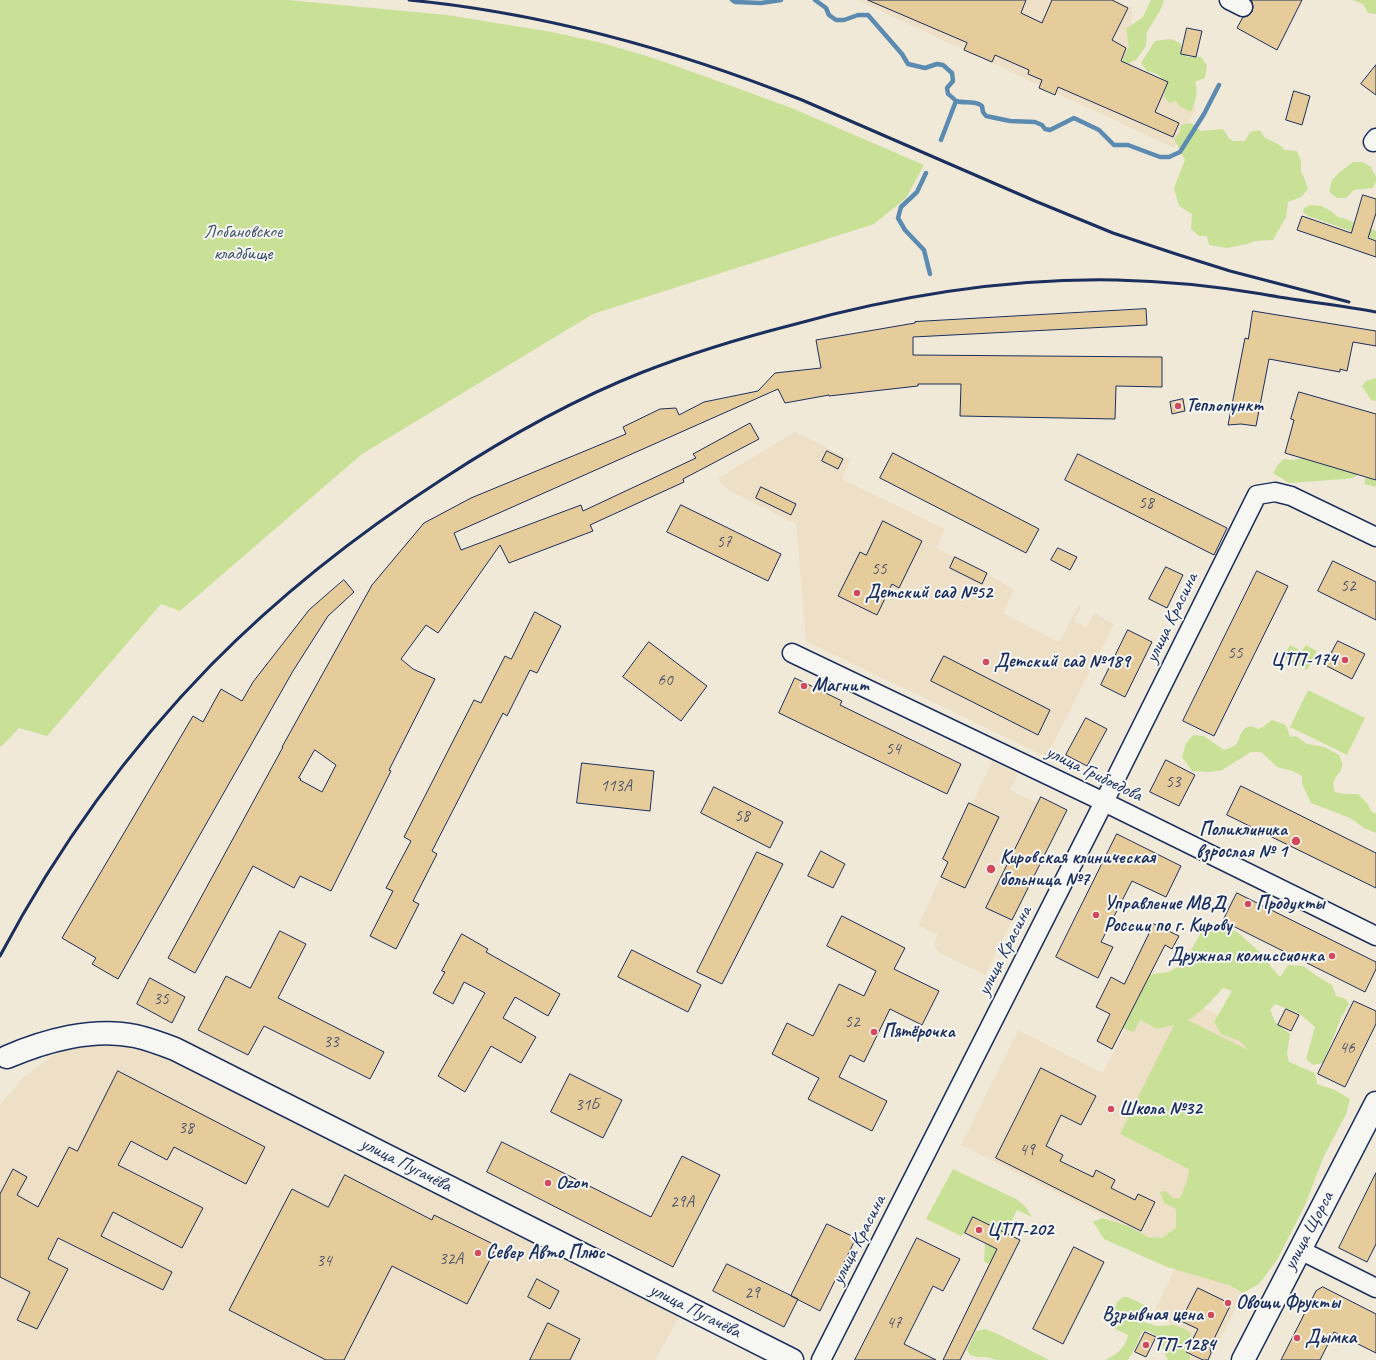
<!DOCTYPE html>
<meta charset="utf-8">
<style>
body{margin:0}
canvas{display:block;background:#f1e9d8}
</style>
<canvas width="1376" height="1360"></canvas>
<script>
const ctx = document.querySelector('canvas').getContext('2d');
ctx.lineJoin = 'round';
function fillPath(path, color) {
  ctx.fillStyle = color;
  ctx.fill(path, 'evenodd');
}
function strokePath(path, color, width, dash) {
  ctx.strokeStyle = color;
  ctx.lineWidth = width;
  ctx.lineCap = dash ? 'butt' : 'round';
  ctx.setLineDash(dash || []);
  ctx.stroke(path);
}
function drawText(font, color, halo, rows, align = 'center') {
  ctx.font = font + ' Caveat,sans-serif';
  ctx.lineWidth = 4;
  ctx.setLineDash([]);
  ctx.textBaseline = 'middle';
  ctx.strokeStyle = halo;
  ctx.fillStyle = color;
  for (const [text, x, y, turn = 0] of rows) {
    ctx.save();
    ctx.translate(x, y);
    ctx.rotate((+turn || 0) * Math.PI / 180);
    ctx.textAlign = isNaN(turn) ? turn : align;
    if (halo) ctx.strokeText(text, 0, 0);
    ctx.fillText(text, 0, 0);
    ctx.restore();
  }
}
fillPath(new Path2D(`
 M857,0H1115L1132,8L1129,78L1197,107L1174,148Z
 M795,432L851,460L842,479L945,529L936,548L987,573L1014,590L1003,613L1059,642L1078,606L1081,607L1074,621L1086,627L1094,613L1114,624L1046,757L806,641L796,524L727,489L720,482L718,478Z
 M992,761L1018,774L1010,790L1038,803L1041,797L1067,810L985,975L939,953L936,949L935,944L937,934L918,925L948,862L943,859L969,803L972,804Z
 M1173,992L1256,1034L1173,1247L1153,1237L1139,1234L961,1145L1018,1030L1103,1073L1133,1012Z
 M115,1043L156,1051L682,1312L655,1360H0V1104L25,1076L64,1048Z
 M1179,1260L1243,1293L1210,1360H1175L1178,1328L1152,1316Z`), '#eee0c6');
fillPath(new Path2D(`
 M0,0H288L447,15L552,32L602,43L650,57L707,77L794,109L924,165L906,198L874,224L593,314L362,454L180,611L161,604L47,736L19,728L5,743L0,747Z
 M1151,0H1164L1160,11L1147,32L1146,46L1136,60L1124,65L1123,59L1129,46L1126,29L1143,17Z
 M1352,0H1376V14L1368,13L1363,4Z
 M1171,39L1180,43L1187,57H1201L1207,65L1205,78L1195,82C1199,93 1195,102 1191,112L1179,106L1176,101L1170,103L1164,97C1166,80 1164,75 1147,71L1141,63L1155,41Z
 M1191,123L1201,131L1223,129L1228,137L1233,141H1245L1250,132L1260,130L1265,138L1278,144L1285,150L1297,151L1301,161V172L1304,177L1308,189L1301,197L1288,202L1286,217L1273,240L1255,241L1247,244L1227,248L1209,245L1207,236H1199L1191,229L1192,214L1179,206L1174,188L1185,160L1174,139L1180,132L1181,125Z
 M1353,162H1363L1371,167L1376,177V182L1373,188L1354,190L1346,198H1337L1329,192L1332,180L1341,171Z
 M1310,205L1321,206L1331,211L1338,217L1346,219L1360,225L1376,231V240L1308,216L1303,212L1304,208Z
 M1376,378V401L1371,400L1362,386L1366,381Z
 M1303,458L1359,474L1353,478L1345,479L1289,483L1273,473L1279,463L1284,459L1292,460Z
 M1376,473V487L1364,484L1366,477Z
 M1290,645L1302,651L1306,645L1317,651L1307,670L1283,658Z
 M1308,690L1365,718L1347,755L1290,727Z
 M1272,720L1286,725L1290,737L1296,736L1307,744L1325,747L1339,755C1340,758 1342,761 1342,764C1343,776 1329,774 1335,792L1344,794H1358L1368,804L1371,811L1376,814V833L1364,828L1350,818L1311,803L1302,784V776L1293,771L1277,767L1261,752H1251L1222,770L1210,772L1192,771L1182,757L1186,743L1193,735L1204,736L1224,750C1244,744 1234,741 1245,728L1252,726L1258,729L1263,727Z
 M1207,923H1219L1237,932L1263,955L1271,967L1280,977L1288,965L1303,966L1317,976L1332,985L1336,996L1346,999L1349,1004L1341,1018L1323,1063L1313,1065L1306,1059L1315,1027L1300,1014L1275,1004L1270,1010L1276,1023L1290,1034L1287,1054L1289,1062L1315,1073L1317,1084L1335,1090L1350,1099L1346,1114L1324,1156L1305,1205L1277,1260L1259,1284L1243,1293L1229,1285L1167,1267L1104,1239L1093,1222L1102,1218L1128,1226L1148,1237L1162,1238L1176,1228V1209L1164,1203L1160,1192L1166,1191L1173,1198H1180L1187,1181L1189,1169L1120,1134L1174,1025L1157,1029L1140,1020L1134,1032L1114,1025L1138,976L1168,972L1182,965ZM1223,988L1232,991L1214,1022L1221,1034L1240,1041L1248,1050L1188,1020C1202,1012 1212,1000 1223,988Z
 M953,1169L1016,1199L1025,1206L1032,1217L1017,1210L990,1264L984,1262L985,1243L992,1228L973,1218L965,1233L961,1236L926,1219Z
 M1123,1297H1128L1148,1307L1141,1321L1157,1326L1174,1325L1185,1329L1190,1332L1191,1338L1184,1350L1186,1353L1190,1356V1360H1168C1162,1349 1158,1329 1142,1331L1137,1344L1128,1360H1105C1116,1355 1126,1348 1128,1335C1115,1329 1104,1326 1113,1310C1116,1304 1118,1301 1123,1297Z
 M985,1329L1000,1335L1049,1360H997L986,1357H977L970,1355L967,1350L976,1331Z`), '#c8e197');
strokePath(new Path2D(`
 M732,0L735,2L761,3L781,0
 M815,0L826,8L829,15L836,20H844L858,15H868L902,54L908,64L925,68L937,64L943,65L952,73L953,81L947,88L948,94C951,96 954,99 956,101C965,104 974,100 982,106L983,112L986,116L1010,121L1035,122L1042,125L1045,129L1050,130L1074,118L1099,130L1114,145H1128L1160,157H1169L1180,152L1204,114L1219,85
 M941,140L956,101
 M926,173L917,192L901,207L898,218L905,230L924,250L930,274`), '#5c8bb1', 4.5);
const building = new Path2D(`
 M868,0H1026L1021,13L1042,23L1052,0H1112L1128,8L1112,40L1126,48L1121,61L1168,82L1155,112L1179,123L1173,137L1058,87L1055,95L1039,88L1042,80L1028,74L1029,70L995,55L992,62L964,50L967,43Z
 M1252,0H1302L1277,50L1237,28L1243,17L1248,16L1252,12L1253,7Z
 M1187,28L1202,31L1196,57L1181,54Z
 M1376,65V95L1361,84Z
 M1294,91L1310,96L1302,125L1286,120Z
 M1363,195L1376,199V213L1368,238L1376,241V257L1297,230L1302,216L1351,233Z
 M1146,309L1147,325L913,337V355L1162,357V387L1116,386L1115,419L960,416L961,384H918V386L829,396V395L785,403L778,389L454,533L461,550L581,505L583,511L696,458L693,454L750,423L759,439L683,479L684,482L590,525L593,531L509,563L500,545L438,633L426,625L401,659L413,669L435,679L389,770L391,771L331,891L300,876L294,888L253,866L195,973L168,958L283,747H282L372,585L424,523L471,498L626,434L623,427L660,409L676,408L679,415L704,402L758,391L775,373L821,368L816,340L915,323V322ZM315,750L336,765L322,792L300,780L301,779L299,778Z
 M1253,311L1376,331V346L1353,342L1347,371L1340,369V372L1269,359L1256,426L1241,424L1228,425L1245,338L1248,339Z
 M1299,392L1376,414V480L1285,453L1294,420L1291,419Z
 M1183,399L1185,411L1172,414L1170,402Z
 M827,451L843,459L838,469L822,461Z
 M893,453L1039,529L1026,553L880,478Z
 M1078,454L1227,528L1214,555L1065,480Z
 M761,487L796,504L791,515L756,498Z
 M681,505L781,554L768,581L667,532Z
 M883,521L922,541L899,588L892,584L877,615L838,596L860,552L866,555Z
 M1058,548L1077,557L1070,570L1051,560Z
 M955,557L987,573L982,584L950,568Z
 M1333,561L1376,582V620L1318,591Z
 M1166,567L1183,575L1167,608L1149,599Z
 M1257,571L1288,586L1214,736L1183,721Z
 M344,580L354,592L328,616L293,671L118,979L92,964L96,958L62,938L193,716L203,722L221,689L242,701L253,682L309,610Z
 M535,612L561,626L537,673L530,670L507,716L503,713L432,851L437,854L413,901L419,904L396,949L370,936L393,891L386,888L411,841L404,837L474,700L481,703L505,656L511,659Z
 M1128,630L1152,642L1125,697L1101,685Z
 M1338,641L1365,654L1352,679L1325,665Z
 M649,642L707,686L681,721L623,677Z
 M944,656L1050,710L1038,735L931,681Z
 M795,678L842,701L840,705L961,764L947,794L779,713Z
 M1086,718L1107,729L1087,766L1066,755Z
 M1166,760L1195,775L1179,806L1150,792Z
 M582,763L654,771L650,811L577,803Z
 M1241,786L1376,853V888L1227,815Z
 M714,787L783,822L770,848L701,813Z
 M1041,797L1067,810L1012,920L986,908Z
 M969,803L999,817L965,888L941,877L948,862L943,859Z
 M1117,834L1181,866L1166,897L1132,881L1101,942L1113,947L1098,978L1056,957Z
 M821,851L845,864L833,888L808,876Z
 M757,852L783,864L722,984L697,972Z
 M1237,893L1376,962V969L1365,992L1223,921Z
 M842,916L905,948L894,969L939,991L922,1025L890,1009L864,1062L850,1055L839,1077L887,1101L872,1131L808,1099L819,1078L772,1054L787,1023L813,1036L839,984L864,996L876,971L827,946Z
 M1154,924L1179,936L1172,949L1165,945L1112,1049L1097,1041L1110,1014L1096,1007L1111,977L1124,984Z
 M280,931L306,944L278,998L384,1052L370,1079L264,1026L248,1055L198,1030L226,976L250,988Z
 M462,934L488,949L486,952L560,994L548,1016L515,997L503,1018L536,1037L521,1063L491,1046L465,1092L438,1076L485,993L464,982L453,1004L433,993L445,972L442,971Z
 M632,950L701,985L688,1012L618,977Z
 M150,978L185,997L172,1023L137,1004Z
 M1354,1001L1376,1011V1024L1345,1087L1318,1074Z
 M1286,1009L1299,1015L1291,1031L1278,1025Z
 M1041,1068L1096,1096L1081,1125L1061,1115L1046,1146L1063,1155L1060,1161L1093,1177L1096,1170L1115,1180L1111,1188L1135,1200L1138,1194L1155,1202L1141,1231L996,1158Z
 M118,1071L265,1147L246,1184L174,1147L167,1160L131,1141L118,1165L203,1208L182,1248L113,1212L101,1236L172,1272L163,1290L58,1238L48,1259L68,1269L37,1329L17,1320L30,1292L0,1277V1194L13,1169L27,1177L17,1195L38,1207L69,1147L77,1151Z
 M570,1074L622,1100L603,1138L551,1112Z
 M502,1142L651,1217L682,1156L720,1175L673,1267L487,1172Z
 M1376,1173V1244L1367,1262L1339,1248Z
 M345,1175L432,1220L434,1215L497,1246L467,1304L392,1266L344,1360H326L229,1310L292,1189L328,1207Z
 M973,1217L1020,1240L960,1360H943L997,1249L965,1233Z
 M827,1224L856,1238L820,1311L791,1296Z
 M917,1238L960,1259L943,1291L933,1286L904,1344L936,1360H855Z
 M1074,1247L1104,1262L1063,1344L1033,1329Z
 M727,1264L798,1299L784,1327L713,1291Z
 M537,1279L559,1291L550,1309L528,1297Z
 M1323,1287L1376,1314V1353L1334,1332L1320,1360H1281L1316,1291Z
 M1198,1288L1231,1304L1210,1347L1211,1353L1208,1360H1203L1186,1352L1198,1329L1181,1321Z
 M548,1323L580,1339L570,1360H530Z
 M1145,1332L1156,1337L1146,1357L1135,1352Z`);
fillPath(building, '#e6cc9b');
strokePath(building, '#1b2f5e', 1);
const street = new Path2D(`
 M1229,0L1243,7
 M1373,142L1376,138
 M792,653L1104,802L1376,936
 M1300,1250L1376,1288
 M821,1360L1104,802L1257,495L1275,492L1291,496L1376,537`);
const secondary = new Path2D(`
 M7,1057C44,1041 93,1027 135,1036C149,1039 162,1044 175,1049L792,1360`);
const primary = new Path2D(`
 M1243,1360L1376,1103`);
strokePath(street, '#1b2f5e', 21);
strokePath(secondary, '#1b2f5e', 25);
strokePath(primary, '#1b2f5e', 25);
strokePath(street, '#f6f6f2', 18);
strokePath(secondary, '#f6f6f2', 22);
strokePath(primary, '#f6f6f2', 22);
strokePath(new Path2D(`
 M409,0C544,13 676,50 802,100L1035,201L1113,233L1176,254L1230,271L1349,302
 M0,956C56,850 128,750 211,665C280,595 359,533 441,480C505,438 572,400 643,372C692,353 741,338 792,325C897,296 1006,278 1116,280C1165,281 1214,286 1262,294C1300,301 1338,305 1376,312`), '#1b2f5e', 3);
for (const [x, y, r, color] of [
 [1178,406,4,"#d1495b"],
 [857,593,4,"#d1495b"],
 [1345,660,4,"#d1495b"],
 [986,662,4,"#d1495b"],
 [804,686,4,"#d1495b"],
 [1296,841,5,"#d1495b"],
 [991,869,5,"#d1495b"],
 [1248,904,4,"#d1495b"],
 [1096,915,4,"#d1495b"],
 [1332,956,4,"#d1495b"],
 [874,1032,4,"#d1495b"],
 [1111,1109,4,"#d1495b"],
 [548,1183,4,"#d1495b"],
 [979,1230,4,"#d1495b"],
 [478,1253,4,"#d1495b"],
 [1228,1303,4,"#d1495b"],
 [1211,1315,4,"#d1495b"],
 [1297,1338,4,"#d1495b"],
 [1146,1345,4,"#d1495b"]
]) {
  const dot = new Path2D();
  dot.arc(x, y, r, 0, 2 * Math.PI);
  ctx.fillStyle = color;
  ctx.fill(dot);
  strokePath(dot, '#f6f6f2', 1.5);
}
drawText('17px', '#4e566d', null, [
 ["58",1146,504],
 ["57",724,543],
 ["55",879,570],
 ["52",1348,587],
 ["55",1235,654],
 ["60",665,681],
 ["54",893,750],
 ["53",1173,783],
 ["113А",616,787],
 ["58",742,817],
 ["35",161,1000],
 ["52",852,1023],
 ["33",331,1043],
 ["46",1347,1049],
 ["31Б",587,1106],
 ["38",186,1129],
 ["49",1027,1151],
 ["29А",682,1203],
 ["32А",451,1260],
 ["34",324,1262],
 ["29",752,1294],
 ["47",894,1324]
]);
drawText('19px', '#3e5369', '#f6f6f2', [
 ["Лобановское",243,232],
 ["кладбище",243,254]
]);
drawText('bold 19px', '#1b2f5e', '#f6f6f2', [
 ["Теплопункт",1186,406],
 ["Детский сад №52",865,593],
 ["ЦТП-174",1337,660,"right"],
 ["Детский сад №189",994,662],
 ["Магнит",812,686],
 ["Поликлиника",1287,830,"right"],
 ["взрослая № 1",1287,852,"right"],
 ["Кировская клиническая",1000,858],
 ["больница №7",1000,880],
 ["Управление МВД",1104,904],
 ["России по г. Кирову",1104,926],
 ["Продукты",1256,904],
 ["Дружная комиссионка",1324,956,"right"],
 ["Пятёрочка",882,1032],
 ["Школа №32",1119,1109],
 ["Ozon",556,1183],
 ["ЦТП-202",987,1230],
 ["Север Авто Плюс",486,1253],
 ["Овощи Фрукты",1236,1303],
 ["Взрывная цена",1203,1315,"right"],
 ["Дымка",1305,1338],
 ["ТП-1284",1154,1345]
], 'left');
drawText('19px', '#1b2f5e', '#f6f6f2', [
 ["улица Красина",1172,618,-64],
 ["улица Грибоедова",1094,774,26],
 ["улица Красина",1005,951,-63],
 ["улица Пугачёва",406,1165,27],
 ["улица Щорса",1309,1231,-62],
 ["улица Красина",859,1240,-63],
 ["улица Пугачёва",695,1311,27]
]);
</script>
